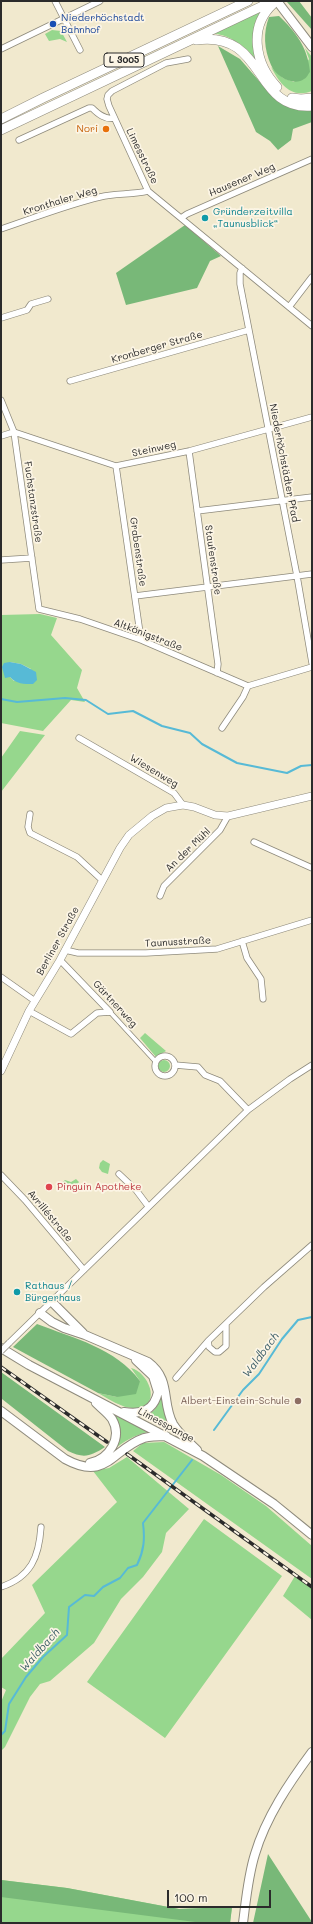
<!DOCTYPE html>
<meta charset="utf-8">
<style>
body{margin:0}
#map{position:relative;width:313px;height:1924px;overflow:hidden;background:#f1e9ce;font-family:Mali,sans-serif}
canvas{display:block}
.frame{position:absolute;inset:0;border:2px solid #2b2b2b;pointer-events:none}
.scale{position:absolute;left:167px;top:1890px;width:104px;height:18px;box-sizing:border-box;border:2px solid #2b2b2b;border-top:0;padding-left:5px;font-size:12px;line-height:14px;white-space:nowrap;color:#2b2b2b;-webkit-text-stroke:3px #fcf5e5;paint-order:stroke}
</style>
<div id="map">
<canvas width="313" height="1924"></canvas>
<div class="frame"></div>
<div class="scale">100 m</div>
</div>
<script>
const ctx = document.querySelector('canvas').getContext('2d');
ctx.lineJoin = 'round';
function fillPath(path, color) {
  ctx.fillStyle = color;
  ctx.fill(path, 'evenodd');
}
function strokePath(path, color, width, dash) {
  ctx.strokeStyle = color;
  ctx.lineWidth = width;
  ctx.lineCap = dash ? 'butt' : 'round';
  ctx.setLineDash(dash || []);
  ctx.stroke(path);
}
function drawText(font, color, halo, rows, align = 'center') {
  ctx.font = font + ' Mali,sans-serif';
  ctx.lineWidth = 3.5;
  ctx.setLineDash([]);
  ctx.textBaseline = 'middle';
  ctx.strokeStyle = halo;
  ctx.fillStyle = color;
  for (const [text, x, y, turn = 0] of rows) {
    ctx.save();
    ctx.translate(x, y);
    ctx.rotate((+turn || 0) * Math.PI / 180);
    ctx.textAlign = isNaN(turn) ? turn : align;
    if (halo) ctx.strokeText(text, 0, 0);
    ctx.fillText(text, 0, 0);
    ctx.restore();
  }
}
fillPath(new Path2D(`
 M261,11C250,27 253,43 257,61C245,46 231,35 211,33Z
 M52,30L61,31L67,42L60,39L49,41L45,34Z
 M305,48L312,57V91C291,99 280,84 271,67L283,78L294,82L309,59Z
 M40,614L57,618L51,635L82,670L77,688L85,702L71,700L43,731L1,723V615ZM10,662L21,664L31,669L14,681L10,677Z
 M20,731L45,735L1,792V758Z
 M145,1033L166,1051L156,1057L140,1038Z
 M158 1066a6 6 0 1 1 12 0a6 6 0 1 1-12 0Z
 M103,1160L110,1164L108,1174L102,1172L99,1168L100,1163Z
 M76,1179L79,1182L72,1190L63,1182L65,1180L71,1182Z
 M131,1368C148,1372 162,1404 138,1408C124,1410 109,1399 98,1393L117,1397L140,1381Z
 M162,1384L168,1422L177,1436L146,1416C160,1409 160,1399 162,1384Z
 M110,1412L148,1432C134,1435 124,1442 114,1449Z
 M164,1442L221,1475L266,1506L312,1546V1579L133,1451L143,1443Z
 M127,1457L189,1509L166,1533L162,1552L143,1577L121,1599L94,1643L50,1681L40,1684L30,1697L5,1747L1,1751V1702L6,1690L1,1687V1659L45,1613L32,1585L117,1502L93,1471L109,1468Z
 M204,1519L282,1576L165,1738L87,1682Z
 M295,1576L312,1589V1620L283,1596Z
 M1,1880L67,1888L179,1909L232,1907L230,1923H1Z`), '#96d78d');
fillPath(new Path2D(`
 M289,1H299L312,18V30L287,2Z
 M279,16C296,32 308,48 310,72C308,74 307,78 304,79C294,87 275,76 271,65C264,49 263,33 269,17Z
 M218,46L240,59L273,97L287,106L299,110H312V122L293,129L291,140L278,150L270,141L256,132Z
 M185,225L221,256L210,261L197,288L126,305L116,273Z
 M37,1324C73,1338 116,1348 140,1381L136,1394L117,1397L98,1393L13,1347Z
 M1,1372L105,1447C91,1456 84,1459 68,1451L2,1399Z
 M268,1854L312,1922V1923H253Z
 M1,1880L67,1888L179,1909L232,1907L230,1923H203L1,1897Z`), '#78b878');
fillPath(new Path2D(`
 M10,662L21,664L36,672L37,680L33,684C24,684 16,684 10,677L5,678L2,667L4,663Z`), '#57bad6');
strokePath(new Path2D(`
 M1,699L17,702L65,698L86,700L108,714L133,711L162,726L190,733L202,744L237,763L287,773L301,766L312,765
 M214,1430L243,1390L259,1374L282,1339L298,1320L312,1317
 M1,1735L5,1731L9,1704L26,1677L43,1657L67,1635L69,1607L85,1595L94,1596L103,1587L120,1578L128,1568L137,1565C144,1551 145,1539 143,1523L192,1460`), '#57bad6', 2);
const pedestrian = new Path2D(`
 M110,1012L156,1062`);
const minor = new Path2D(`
 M55,1L80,50
 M1,49L100,1
 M188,59L166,63L112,91L108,95L107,99L109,106L148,191L312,326
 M19,140L89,108H92C98,114 105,120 114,118
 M181,218L187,214L312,159
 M1,229C34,218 66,205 100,197C116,193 131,195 148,191
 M242,268L240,273V284L297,576L312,663
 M289,307L312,277
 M1,318L27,310L31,304L48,299
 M70,381L249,330
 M1,400L14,432L39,609L80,619L141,640L248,686L312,667
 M1,436L14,432L116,466L189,451L312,417
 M189,451L218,664L217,673
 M116,466L141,640
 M197,511L312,497
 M1,560L32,558
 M135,596L312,574
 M222,728L243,697L248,686
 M79,738L174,793L183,805
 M30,814L28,827L30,833L77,857L102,880
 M254,842L312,868
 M160,896L164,886L220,830L228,816
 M242,941L247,958L261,979L263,999
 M65,950L78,953H146L217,949L312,920
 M60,960L110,1012
 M1,977L35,1001
 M29,1011L71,1034L97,1013L110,1012
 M155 1066a10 10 0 1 1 20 0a10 10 0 1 1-20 0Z
 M175,1065L198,1067L205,1075L220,1081L248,1110
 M119,1174L136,1190L148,1206
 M1,1175L25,1200L84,1270
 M226,1325V1346L219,1352H215L209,1347L208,1341L264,1287L312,1245
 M9,1343L248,1110L290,1079L312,1065
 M176,1378L208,1341
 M1,1587C31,1577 39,1557 41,1527`);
const tertiary = new Path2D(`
 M1,1071L29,1011L60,960L120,848L129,835L152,816L166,808L183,805L194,807L215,815L228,816L312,796`);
const secondary = new Path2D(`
 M277,1L312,47
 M52,1302L83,1333
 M40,1313L52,1322L64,1328L85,1335L148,1362C172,1380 161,1402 173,1424C179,1434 189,1442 197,1450
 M1,1348L29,1365L203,1456L274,1504L312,1535
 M1,1411L65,1459C107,1482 112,1449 144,1438C151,1436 159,1436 166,1436
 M124,1412C142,1415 154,1410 158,1392L153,1376L136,1360
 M90,1463C109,1459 123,1438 112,1419C108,1413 101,1408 96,1403
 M243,1923C246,1900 248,1876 255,1854C266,1817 289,1783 312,1752`);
const trunk = new Path2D(`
 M273,4C248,27 255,64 277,87
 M196,40C267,30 252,111 312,106
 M292,98L301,99L312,98
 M1,119L43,98L248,1
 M1,130L273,1`);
strokePath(pedestrian, '#8e8a7c', 5.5);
strokePath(minor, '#8e8a7c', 7);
strokePath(tertiary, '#8e8a7c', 8);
strokePath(secondary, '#8e8a7c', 10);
strokePath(trunk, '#8e8a7c', 10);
strokePath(pedestrian, '#fff', 4);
strokePath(minor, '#fff', 5.5);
strokePath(tertiary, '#fff', 7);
strokePath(secondary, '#fff', 8);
strokePath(trunk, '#fff', 9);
const rail = new Path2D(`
 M1,1367L107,1442
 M127,1454L312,1587`);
strokePath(rail, '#2b2b2b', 3.5);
strokePath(rail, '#fcf5e5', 2, [6]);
const minorBridge = new Path2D(`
 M1,1351L9,1343`);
strokePath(minorBridge, '#8e8a7c', 7, []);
strokePath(minorBridge, '#fff', 5.5);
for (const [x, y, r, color] of [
 [53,24,4,"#1a4fb4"],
 [106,129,4,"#e8710a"],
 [205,218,4,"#0f9aa8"],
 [49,1187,4,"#e0444e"],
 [17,1292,4,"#0f9aa8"],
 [298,1401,4,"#8d6e63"]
]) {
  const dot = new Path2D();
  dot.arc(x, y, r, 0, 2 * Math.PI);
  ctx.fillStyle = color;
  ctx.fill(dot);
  strokePath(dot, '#fcf5e5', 1.5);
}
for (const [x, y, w] of [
 [124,60,40]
]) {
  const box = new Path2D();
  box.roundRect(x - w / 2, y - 7, w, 14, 3);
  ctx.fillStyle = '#fcf5e5';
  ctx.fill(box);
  strokePath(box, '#2b2b2b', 1);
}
drawText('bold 9px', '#2b2b2b', null, [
 ["L 3005",124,60]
]);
drawText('10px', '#164399', '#fcf5e5', [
 ["Niederhöchstadt",61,18],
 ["Bahnhof",61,30]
], 'left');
drawText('10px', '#c56008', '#fcf5e5', [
 ["Nori",98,129]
], 'right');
drawText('10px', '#2b2b2b', '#fcf5e5', [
 ["Limesstraße",142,156,64],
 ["Hausener Weg",242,180,-23],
 ["Kronthaler Weg",60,201,-17],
 ["Kronberger Straße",157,347,-16],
 ["Steinweg",154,449,-12],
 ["Niederhöchstädter Pfad",284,463,79],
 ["Fuchstanzstraße",33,502,82],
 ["Grabenstraße",138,552,82],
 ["Staufenstraße",213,560,82],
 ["Altkönigstraße",148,635,21],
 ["Wiesenweg",154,771,31],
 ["An der Mühl",188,850,-44],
 ["Berliner Straße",58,941,-61],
 ["Taunusstraße",178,942,-3],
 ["Gärtnerweg",115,1004,47],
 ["Avrilléstraße",50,1216,50],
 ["Limesspange",166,1425,28]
]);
drawText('10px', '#0d838f', '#fcf5e5', [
 ["Gründerzeitvilla",213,212],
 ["„Taunusblick“",213,224],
 ["Rathaus /",25,1286],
 ["Bürgerhaus",25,1298]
], 'left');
drawText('10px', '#be3a42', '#fcf5e5', [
 ["Pinguin Apotheke",57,1187]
], 'left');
drawText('10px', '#785e54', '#fcf5e5', [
 ["Albert-Einstein-Schule",290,1401]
], 'right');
drawText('italic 11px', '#3a5d67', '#fcf5e5', [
 ["Waldbach",261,1355,-53],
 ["Waldbach",40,1650,-48]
]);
</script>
